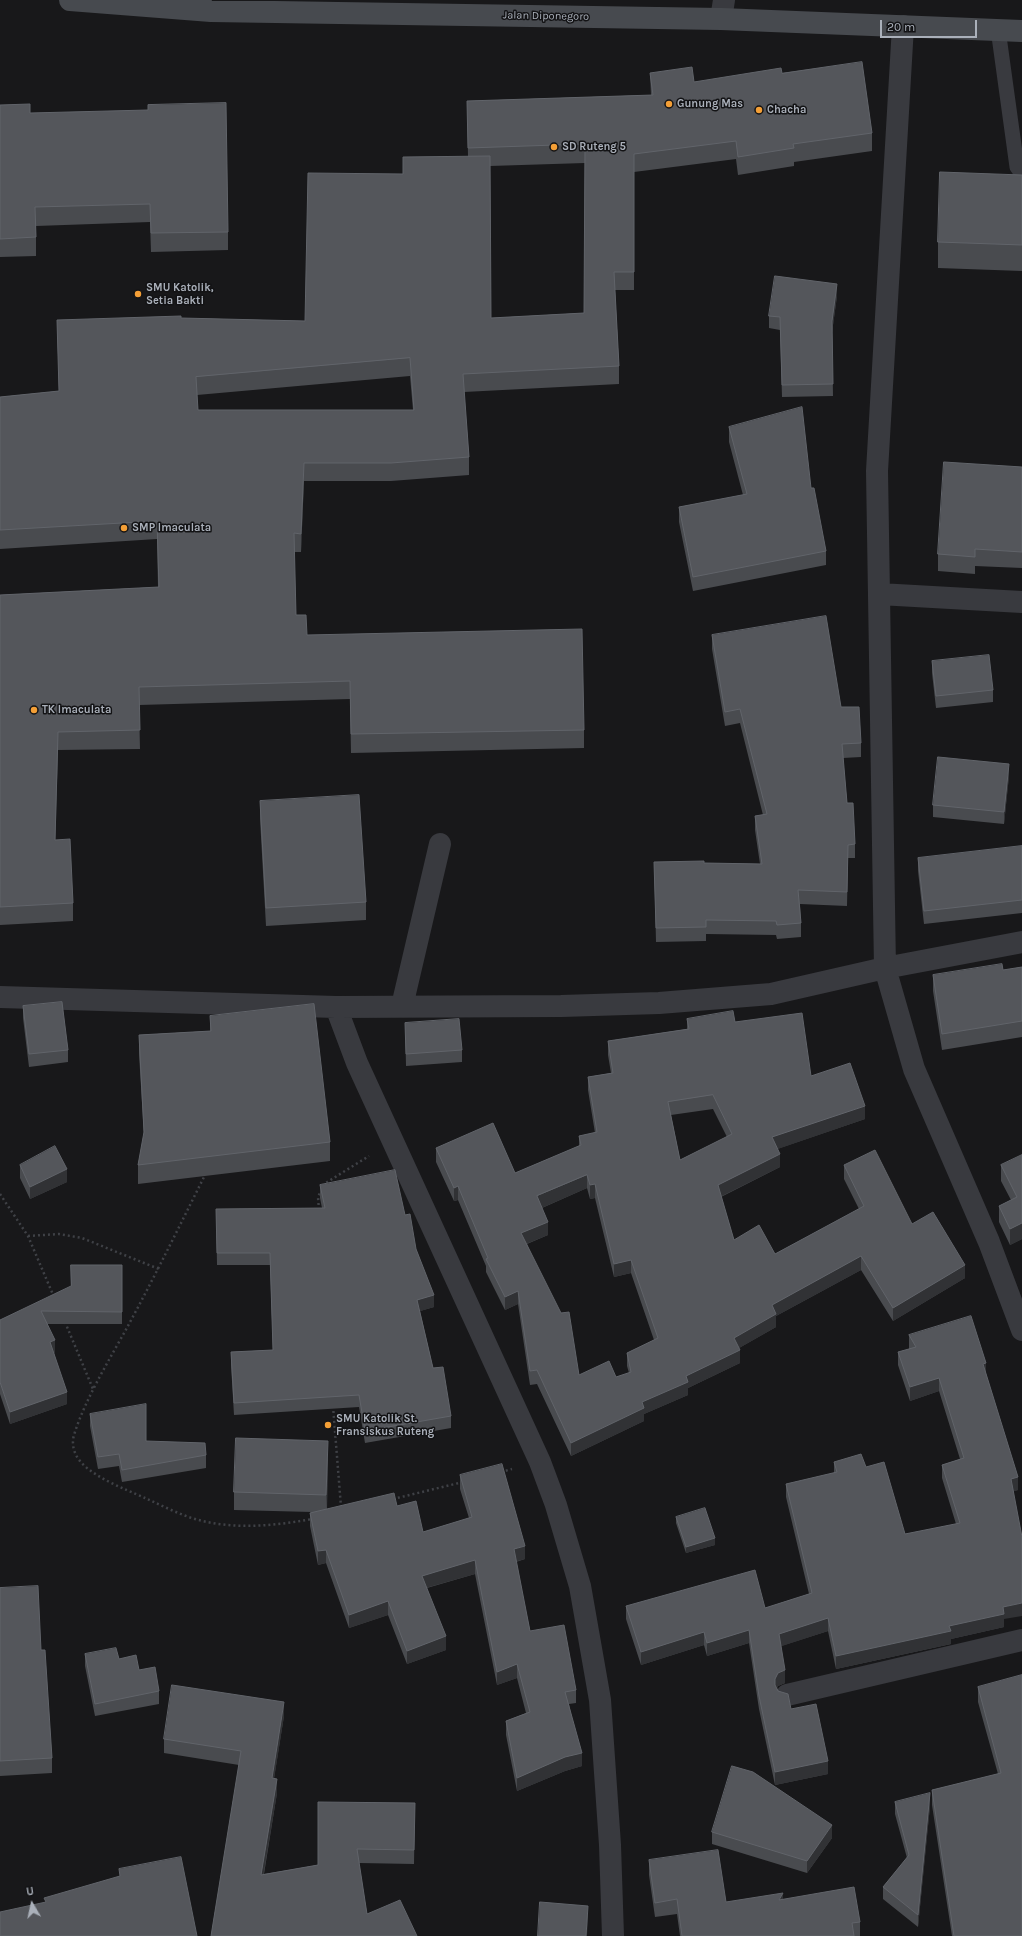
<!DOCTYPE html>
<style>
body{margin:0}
#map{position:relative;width:1022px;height:1936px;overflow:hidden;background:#18181a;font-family:Karla,sans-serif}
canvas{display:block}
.north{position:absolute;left:12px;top:1884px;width:40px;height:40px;-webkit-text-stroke:3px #131315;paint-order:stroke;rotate:351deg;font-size:11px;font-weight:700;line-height:16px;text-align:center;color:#aab0ba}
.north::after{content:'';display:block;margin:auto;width:14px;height:18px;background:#aab0ba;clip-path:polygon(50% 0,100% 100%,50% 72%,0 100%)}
.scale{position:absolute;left:880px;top:20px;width:97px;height:18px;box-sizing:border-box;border:2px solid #aab0ba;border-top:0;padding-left:5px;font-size:12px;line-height:14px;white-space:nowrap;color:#aab0ba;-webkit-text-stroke:3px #131315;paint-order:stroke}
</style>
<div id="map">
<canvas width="1022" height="1936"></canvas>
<div class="north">U</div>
<div class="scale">20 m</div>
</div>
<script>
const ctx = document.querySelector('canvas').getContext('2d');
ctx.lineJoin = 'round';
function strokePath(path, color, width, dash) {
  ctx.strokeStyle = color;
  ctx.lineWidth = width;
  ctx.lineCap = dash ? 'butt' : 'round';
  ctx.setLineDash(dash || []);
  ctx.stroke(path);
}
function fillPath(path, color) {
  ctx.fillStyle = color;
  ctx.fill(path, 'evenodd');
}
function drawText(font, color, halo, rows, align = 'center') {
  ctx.font = font + ' Karla,sans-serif';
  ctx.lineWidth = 3;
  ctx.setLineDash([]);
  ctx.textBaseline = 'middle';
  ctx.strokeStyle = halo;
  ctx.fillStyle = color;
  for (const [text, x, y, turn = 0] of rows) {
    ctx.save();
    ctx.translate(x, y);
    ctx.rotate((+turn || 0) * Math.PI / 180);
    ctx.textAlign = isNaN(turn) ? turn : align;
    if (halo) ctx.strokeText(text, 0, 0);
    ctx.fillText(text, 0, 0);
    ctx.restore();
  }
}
strokePath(new Path2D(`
 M206,1173C181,1223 156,1274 129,1324C111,1357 85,1399 74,1435C72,1442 73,1449 76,1455C86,1475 125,1489 145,1498C161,1505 178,1514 195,1519C233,1530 274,1526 312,1519
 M0,1194L28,1236L54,1297
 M319,1210L318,1197L324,1184L369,1156
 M28,1236L59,1234L82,1238L159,1269
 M65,1322L93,1389
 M333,1406L341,1507
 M501,1472L512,1469
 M393,1499L463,1482`), '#3f4146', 2.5, [2, 3]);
strokePath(new Path2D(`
 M998,29L1017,167L1022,174`), '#393a3f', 15);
strokePath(new Path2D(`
 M721,19L724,0
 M903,26L877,471L885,968L914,1069L989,1242L1022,1330
 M879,594L1022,602
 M0,997L336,1007L561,1006L659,1003L771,994L885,968L1022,942
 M402,1006L440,844
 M336,1007L357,1063L540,1462L556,1505L580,1586L600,1700L610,1845L613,1936
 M787,1695L1022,1640`), '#393a3f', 22);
strokePath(new Path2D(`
 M70,0L211,11L721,19L1022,31`), '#474a4f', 22);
fillPath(new Path2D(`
 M650,73L694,82L782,73L872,133V151L794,162V166L738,175L736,159L634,172V290H615L619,366V384L464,392L469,457V475L391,481H304L301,552H294L296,615L307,635L584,730V748L351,753L350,699L139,705L140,749L58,750L55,840L73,903V921L0,925V595L158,587L157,539L0,549V397L59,391L57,320L181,318L305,321L403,174L468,157L467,101L651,95ZM585,163L584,313L491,318L490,166ZM410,376L413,410H198L197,395Z
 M0,105L30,113L228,232V250L151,252L150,222L36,226V256L0,257Z
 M1022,175V271L938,268V242Z
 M837,296L832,332L833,396L782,397L780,330L769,328V316Z
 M729,427L811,488L826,551V565L693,591L679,522V507L743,495L729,442Z
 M1022,467V568L975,566V574L938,571V554Z
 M712,635L841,707L861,743V757L843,758L847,803L855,844V858H848L847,906L800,904L801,923V937L777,939L776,935L706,934V941L656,942L654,862L760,864L755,830V816L763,815L740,723L725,726L712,649Z
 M932,661L993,690V702L936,708L932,673Z
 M1009,776L1004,824L933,817V805Z
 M260,801L366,902V920L266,926L260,819Z
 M1022,846V913L924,924L918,871V858Z
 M1022,967V1037L942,1050L933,991V975L1003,970Z
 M23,1006L68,1050V1062L29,1067L23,1018Z
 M210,1016L330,1142V1161L138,1184V1165L144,1136L139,1054V1035L210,1031Z
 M687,1019L735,1022L811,1076L865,1119L777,1149L780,1167L721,1197L734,1240L775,1254L859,1209L844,1179V1165L912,1224L965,1278L893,1321L861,1270L776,1316V1327L739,1348L740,1363L688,1388V1395L644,1414V1421L571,1456L537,1384L530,1385L518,1304L505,1310L486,1272V1266L458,1200L454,1201L436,1162V1148L515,1173L579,1146V1136L595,1133L588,1090V1077L611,1073L608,1055V1041L687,1029ZM713,1109L727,1137L680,1160L671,1115ZM587,1188L590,1199L595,1198L614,1277L631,1273L654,1340L627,1353V1366L629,1373L616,1377L579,1375L527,1244L548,1235L542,1208Z
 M405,1023L462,1050V1062L406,1066Z
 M1022,1155V1239L1010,1245L999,1222V1206L1011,1200L1001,1181V1165Z
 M20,1165L67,1182L30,1199L20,1178Z
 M320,1185L405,1215L416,1249L434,1307L420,1311L433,1368L451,1416V1428L365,1443L359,1407L234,1415L231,1365V1352L273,1350L270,1265H217L216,1209L322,1208L320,1198Z
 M122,1265V1324H47L55,1352L54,1353L67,1404L10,1424L0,1394V1320Z
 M909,1335L986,1374L1018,1490L1014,1491L1004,1619V1627L951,1639V1644L836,1669L828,1631L781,1646L785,1683L778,1686L777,1688L791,1709L828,1774L775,1785L759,1709L749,1643L707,1656L704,1645L641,1665L626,1619V1606L765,1608L809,1594L786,1497V1484L834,1473V1462L866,1467L905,1534L956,1524L942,1478V1465L960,1459L939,1391L910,1401L898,1365V1352L909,1349Z
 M90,1414L146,1441L206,1455V1468L122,1482L119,1466L98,1469L90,1426Z
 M328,1459L327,1509L397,1506L423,1532L469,1518L460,1489V1475L525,1559L516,1562L530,1631L576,1690V1703L569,1704L582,1766L565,1771L517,1791L506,1735V1721L526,1713L517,1678L497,1685L475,1574L427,1588L446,1650L407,1664L388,1615L349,1628L326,1563L318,1565L310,1526V1513L312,1512L234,1510V1492Z
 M676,1517L715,1545L686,1553L676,1523Z
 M0,1588L41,1650L52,1758V1773L0,1776Z
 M85,1654L119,1659L139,1670L159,1691V1704L95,1716L85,1666Z
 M1022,1675V1936H952L932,1805V1790L998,1774L978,1702V1687Z
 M284,1716L274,1778L277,1793L264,1874L318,1865L415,1803L414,1864L359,1863L367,1914L211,1936L239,1765L164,1753V1739Z
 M895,1802L930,1806L918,1927L883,1899V1887L907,1858L895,1814Z
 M712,1832L832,1838L807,1873L712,1844Z
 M649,1860L726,1902L783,1899L860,1922V1936H680L677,1914L655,1917L649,1875Z`), '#494b4f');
fillPath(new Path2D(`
 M837,284V296L832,333V321Z
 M304,463V481L301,552V534Z
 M58,732V750L55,858V840Z
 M1009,764V776L1004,824V812Z
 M865,1106V1119L772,1151V1137Z
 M780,1154V1167L718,1198V1185Z
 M67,1169V1182L30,1199V1187Z
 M587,1175V1188L537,1210V1196Z
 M595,1184V1198L590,1199V1185Z
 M458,1186V1200L454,1201V1188Z
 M548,1222V1235L521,1246V1233Z
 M1022,1223V1239L1010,1245V1229Z
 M861,1256V1270L776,1316V1327L734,1351V1338L772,1305Z
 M631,1260V1273L614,1277V1264Z
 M965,1265V1278L893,1321V1308Z
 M518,1291V1304L505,1310V1297Z
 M434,1295V1307L417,1312V1300Z
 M55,1340V1352L50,1355V1342Z
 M740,1350V1363L688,1388V1395L644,1414V1421L571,1456V1443L642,1402L686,1376Z
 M986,1363V1376L983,1364Z
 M939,1378V1391L910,1401V1387Z
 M67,1392V1404L10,1424V1412Z
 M328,1441V1459L326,1512V1495Z
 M1018,1477V1490L1011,1492V1479Z
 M715,1538V1545L686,1553V1547Z
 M525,1546V1559L514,1562V1549Z
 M326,1550V1563L318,1565V1551Z
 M475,1560V1574L422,1589V1576Z
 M388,1601V1615L349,1628V1615Z
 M1022,1603V1616L1004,1619V1627L951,1639V1644L836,1669V1656L949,1626L1003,1607Z
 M828,1618V1631L779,1647V1634Z
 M749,1630V1643L707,1656V1643Z
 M704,1632V1645L641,1665V1652Z
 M446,1636V1650L407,1664V1651Z
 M517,1664V1678L497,1685V1672Z
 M785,1670V1683L778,1686L775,1692V1679L778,1673Z
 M284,1702V1716L272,1792V1778Z
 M582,1753V1766L565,1771L517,1791V1778L565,1757Z
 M828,1761V1774L775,1785V1772Z
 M277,1779V1793L261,1889V1875Z
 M930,1793V1806L918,1927V1915Z
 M832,1825V1838L807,1873V1861Z
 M783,1893V1908L779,1900Z
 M588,1906V1918L587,1936H586Z`), '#313235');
const building = new Path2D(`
 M862,62L872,133L793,144L794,148L738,157L736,141L634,154V272H614L619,366L463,374L469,457L391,463H304L301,534L294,533L296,615H306L307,635L582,629L584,730L351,734L350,681L139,687L140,730L58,732L55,840L70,839L73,903L0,907V595L159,587L157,521L0,530V397L59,391L57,320L181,316V318L305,321L308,173L403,174V157L490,156L491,318L584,313L585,144L468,148L467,101L653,95L650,73L692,67L694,82L781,68L782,73ZM410,358L414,410H198L196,377Z
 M226,103L228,232L151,233L150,204L35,207L36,237L0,239V105L30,104V113L148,110V105Z
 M940,172L1022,175V245L938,242Z
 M775,276L837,284L832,321L833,384L782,385L780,317L769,316Z
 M802,407L811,488H814L826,551L693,577L679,507L747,494L729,427Z
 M944,462L1022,467V552L975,549V557L938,554Z
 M826,616L841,707H859L861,743L842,744L847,803H853L855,844L848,845L847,892L798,890L801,923L777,925L776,921L706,920V927L656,928L654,862L704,861V863L762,864L755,816L767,814L740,709L725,712L712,635Z
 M989,655L993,690L936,696L932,661Z
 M938,757L1009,764L1004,812L933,805Z
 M359,795L366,902L266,908L260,801Z
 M1022,846V900L924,911L918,858Z
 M1002,964L1003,970L1022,967V1021L942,1034L933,975Z
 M62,1002L68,1050L29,1054L23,1006Z
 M314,1004L330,1142L138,1165L144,1132L139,1035L211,1031L210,1016Z
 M733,1011L735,1022L802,1013L811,1076L850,1063L865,1106L772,1137L780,1154L718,1185L734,1240L759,1225L775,1254L864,1206L844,1165L875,1150L912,1224L933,1212L965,1265L893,1308L861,1256L772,1305L776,1314L734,1338L740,1350L686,1376L688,1382L642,1402L644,1408L571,1443L537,1370L530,1371L518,1291L505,1297L486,1259L488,1258L458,1186L454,1188L436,1148L493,1123L515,1173L581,1145L579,1136L597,1132L588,1077L613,1073L608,1041L689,1029L687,1019ZM713,1095L732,1134L680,1160L668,1102ZM587,1175L590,1185L595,1184L614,1264L631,1260L658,1338L627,1353L631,1372L616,1377L609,1361L579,1375L569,1312L561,1313L521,1233L548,1222L537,1196Z
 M459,1019L462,1050L406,1054L405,1023Z
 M55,1146L67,1169L30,1187L20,1165Z
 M1022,1155V1223L1010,1229L999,1206L1017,1197L1001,1165Z
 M395,1170L405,1215L410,1214L416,1249L434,1295L417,1300L433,1368L443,1367L451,1416L365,1431L359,1395L234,1403L231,1352L273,1350L270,1253H217L216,1209L325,1208L320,1185Z
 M71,1265H122V1312L41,1311L55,1340L50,1342L67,1392L10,1412L0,1382V1320L71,1286Z
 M971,1316L986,1363L983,1364L1018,1477L1011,1479L1022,1537V1603L1003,1607L1004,1614L949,1626L951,1631L836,1656L828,1618L779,1634L785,1670L778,1673L775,1679V1685L778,1691L788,1694L791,1709L816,1704L828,1761L775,1772L759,1696L749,1630L707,1643L704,1632L641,1652L626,1606L755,1570L765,1608L812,1593L786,1484L837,1472L834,1462L861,1454L866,1467L884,1462L905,1534L960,1523L942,1465L964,1458L939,1378L910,1387L898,1352L916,1347L909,1335Z
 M146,1404V1441L205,1443L206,1455L122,1470L119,1454L98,1457L90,1414Z
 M236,1438L328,1441L326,1495L234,1492Z
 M502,1464L525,1546L514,1549L530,1631L564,1625L576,1690L565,1692L582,1753L565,1757L517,1778L506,1721L530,1712L517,1664L497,1672L475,1560L422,1576L446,1636L407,1651L388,1601L349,1615L326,1550L318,1551L310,1513L394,1493L397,1506L416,1501L423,1532L472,1517L460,1475Z
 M705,1508L715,1538L686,1547L676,1517Z
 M38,1586L41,1650H45L52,1758L0,1761V1588Z
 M116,1648L119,1659L136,1655L139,1670L155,1667L159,1691L95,1704L85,1654Z
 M1022,1675V1936H954L932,1790L1001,1773L978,1687Z
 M172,1685L284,1702L272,1778L277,1779L261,1875L318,1865V1802L415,1803L414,1850L357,1849L367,1914L400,1900L417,1936H211L241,1751L164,1739Z
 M732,1766L753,1772L832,1825L807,1861L712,1832Z
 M930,1793L918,1915L883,1887L909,1855L895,1802Z
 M718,1850L726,1902L783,1893L779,1900L854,1887L860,1922L852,1923L854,1936H682L677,1899L655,1903L649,1860Z
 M181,1857L197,1936H0V1912L46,1902L44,1898L120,1876L119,1869Z
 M540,1902L588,1906L586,1936H538Z`);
fillPath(building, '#54565b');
strokePath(building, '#61646a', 1);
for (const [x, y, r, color] of [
 [669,104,4,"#f49f36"],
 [759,110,4,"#f49f36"],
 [554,147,4,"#f49f36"],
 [138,294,4,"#f49f36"],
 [124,528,4,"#f49f36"],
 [34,710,4,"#f49f36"],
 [328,1425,4,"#f49f36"]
]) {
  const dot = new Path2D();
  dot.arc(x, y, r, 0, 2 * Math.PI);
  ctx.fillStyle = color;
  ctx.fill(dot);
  strokePath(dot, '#131315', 1.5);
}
drawText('11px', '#aab0ba', '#131315', [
 ["Jalan Diponegoro",546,16,1]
]);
drawText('bold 11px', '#aab0ba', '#131315', [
 ["Gunung Mas",677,104],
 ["Chacha",767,110],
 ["SD Ruteng 5",562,147],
 ["SMU Katolik,",146,288],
 ["Setia Bakti",146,301],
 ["SMP Imaculata",132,528],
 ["TK Imaculata",42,710],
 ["SMU Katolik St.",336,1419],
 ["Fransiskus Ruteng",336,1432]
], 'left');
</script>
